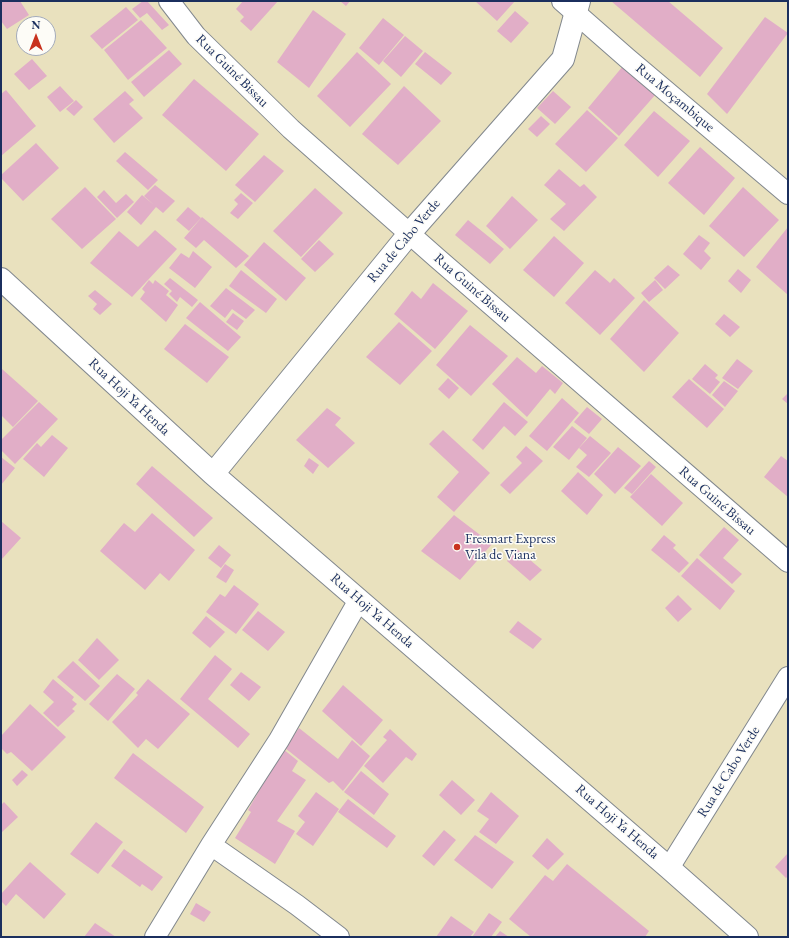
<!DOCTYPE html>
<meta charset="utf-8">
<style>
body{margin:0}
#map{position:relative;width:789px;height:938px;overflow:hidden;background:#e9e1be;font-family:"EB Garamond",serif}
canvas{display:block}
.frame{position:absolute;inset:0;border:2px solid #1b2f5e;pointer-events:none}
.north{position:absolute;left:16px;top:16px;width:40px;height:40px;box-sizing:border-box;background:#fdfcf7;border:1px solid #a3aaba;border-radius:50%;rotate:0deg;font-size:11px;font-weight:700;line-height:16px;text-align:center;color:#1b2f5e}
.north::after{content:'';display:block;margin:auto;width:14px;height:18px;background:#c8321e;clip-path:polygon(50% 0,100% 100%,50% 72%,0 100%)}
</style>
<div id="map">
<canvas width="789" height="938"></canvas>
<div class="frame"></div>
<div class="north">N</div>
</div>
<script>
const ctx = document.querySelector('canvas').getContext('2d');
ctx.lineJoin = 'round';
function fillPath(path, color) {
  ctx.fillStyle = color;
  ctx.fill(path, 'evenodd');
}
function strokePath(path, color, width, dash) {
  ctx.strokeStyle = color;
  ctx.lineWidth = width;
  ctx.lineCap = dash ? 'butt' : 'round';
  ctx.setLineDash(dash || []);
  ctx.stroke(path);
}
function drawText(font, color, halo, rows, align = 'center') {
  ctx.font = font + ' "EB Garamond",serif';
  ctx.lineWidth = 3;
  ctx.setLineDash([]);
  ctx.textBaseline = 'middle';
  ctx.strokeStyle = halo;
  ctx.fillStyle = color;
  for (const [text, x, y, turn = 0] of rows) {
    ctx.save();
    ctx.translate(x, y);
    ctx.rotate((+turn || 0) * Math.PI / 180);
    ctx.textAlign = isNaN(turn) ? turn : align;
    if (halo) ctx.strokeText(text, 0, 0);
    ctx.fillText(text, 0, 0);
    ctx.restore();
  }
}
fillPath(new Path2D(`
 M1,1H20L29,15L7,29L1,21Z
 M143,1H147L169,25L162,30L147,13L140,18L132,9Z
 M243,1H278L251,31L240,21L244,17L236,9Z
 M340,1H350L346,6Z
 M475,1H515L497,21Z
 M611,1H668L723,48L700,77Z
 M126,7L138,20L102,49L90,36Z
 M313,10L346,34L309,88L277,62Z
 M515,11L529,23L511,43L497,31Z
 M765,17L788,33L727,114L707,94Z
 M383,18L404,35L379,65L359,48Z
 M141,20L167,48L128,80L104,50Z
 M405,36L423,51L401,77L383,61Z
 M169,50L182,64L144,97L131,82Z
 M357,52L391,84L350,127L317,96Z
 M425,52L452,73L441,85L415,64Z
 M32,59L47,76L29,90L14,74Z
 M623,66L656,94L619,136L588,108Z
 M194,79L259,134L226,171L162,115Z
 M60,86L74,101L60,112L47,97Z
 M404,86L441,121L398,165L362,134Z
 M6,90L36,126L1,156V94Z
 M125,91L134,100L129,104L143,118L114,143L93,119Z
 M553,91L571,107L555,124L537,108Z
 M76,100L83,107L74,116L66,109Z
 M587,110L618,138L586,172L555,144Z
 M654,111L690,141L658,177L624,145Z
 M541,116L550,124L537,137L528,129Z
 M36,143L59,168L23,201L1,178V175Z
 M700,147L735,178L704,215L668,183Z
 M125,152L158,180L148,190L116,161Z
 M264,155L284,171L255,202L235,185Z
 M559,169L580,187L584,184L597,197L564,231L550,219L566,204L544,185Z
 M155,185L175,201L163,213L156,207L141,225L127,212L142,195L154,205L144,196Z
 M85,187L116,219L82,249L51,219Z
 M743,187L779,220L744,257L709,226Z
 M315,188L343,213L301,257L273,231Z
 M104,190L116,203L126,194L134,202L117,218L97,197Z
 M241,193L253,203L238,219L230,213L238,204L234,200Z
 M512,196L538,220L510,249L486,226Z
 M188,207L201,218L189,231L176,220Z
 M202,217L249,256L236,268L204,240L196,248L184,238Z
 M468,220L504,249L490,264L455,235Z
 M788,227V295L756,267Z
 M155,230L177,249L132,297L90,263L119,231L138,247Z
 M699,235L710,243L704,251L711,258L701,270L683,254Z
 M554,236L584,263L554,297L523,270Z
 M319,240L334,254L315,272L301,259Z
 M264,242L306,278L286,301L244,265Z
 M193,251L212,267L195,288L169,268L181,253L189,258Z
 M668,265L680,275L665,289L654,278Z
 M738,269L751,280L741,293L728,281Z
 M241,270L277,299L266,313L229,286Z
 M595,270L610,283L614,278L635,298L600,335L565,303Z
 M170,278L198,300L192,307L180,297L177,302L169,294L172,291L164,284Z
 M149,280L153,284L155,280L169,291L166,295L178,305L166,322L140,299L145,292L142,289Z
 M655,280L663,290L649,302L641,293Z
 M433,283L468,311L435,349L394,314L412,291L421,299Z
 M226,288L255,310L246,319L232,309L225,318L210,306Z
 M95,290L112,304L100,315L93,309L97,304L88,296Z
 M644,300L679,333L644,372L610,339Z
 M200,302L241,337L228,351L186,318Z
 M233,313L244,321L237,330L226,322Z
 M724,314L740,327L730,337L715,324Z
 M399,322L432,351L400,385L366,357Z
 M185,324L229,357L207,383L164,349Z
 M470,325L508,356L471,396L436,365Z
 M517,357L536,373L542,366L563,383L555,394L550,389L527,417L492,384Z
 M737,359L753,371L738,389L722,378Z
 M705,364L718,375L715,378L720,382L710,394L692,379Z
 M2,369L38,401L13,427L1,415V370Z
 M448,378L459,388L449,399L438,389Z
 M689,379L724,409L707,428L672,397Z
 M724,381L738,391L725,407L712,395Z
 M788,393V404L782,399Z
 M562,398L579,413L547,451L529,436Z
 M39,402L58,419L15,464L1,450V440Z
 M504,402L528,422L515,436L504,426L483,450L472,440Z
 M587,407L602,419L589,434L574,422Z
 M327,408L341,418L335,425L355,443L328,468L296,440Z
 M572,426L587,438L569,460L553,447Z
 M443,430L490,473L454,512L437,497L459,472L429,444Z
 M52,435L68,448L44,477L23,459L37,443L41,447Z
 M590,436L611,453L589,477L576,467L587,455L579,448Z
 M526,446L543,461L510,494L500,485L522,463L516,457Z
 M618,447L641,466L615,494L594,474Z
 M781,456L788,461V497L764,477Z
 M1,457L15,468L1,485Z
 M309,458L319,465L313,474L304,466Z
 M649,461L656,467L632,494L624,488Z
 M152,466L213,518L194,537L136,484Z
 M578,472L603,495L587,515L561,491Z
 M651,474L683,503L662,526L630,497Z
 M152,513L195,550L169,581L160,573L145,590L100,551L124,523L135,532Z
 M454,515L492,544L460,580L421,551Z
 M1,521L21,538L1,560Z
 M724,527L739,540L723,558L742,574L732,584L699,555Z
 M664,535L676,545L673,548L689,563L679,573L651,550Z
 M219,545L231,555L221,568L208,558Z
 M517,549L542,570L530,581L507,561Z
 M697,558L735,591L720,610L681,576Z
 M225,564L234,570L226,583L216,577Z
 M234,585L259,604L236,634L206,612L220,594L225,597Z
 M678,595L692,609L678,622L665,608Z
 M258,611L285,632L268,651L242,630Z
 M206,616L225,632L210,648L192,633Z
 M518,621L542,639L533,649L509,632Z
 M97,638L119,660L99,680L78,660Z
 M215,655L232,669L208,699L250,734L238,748L180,699Z
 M73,661L100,686L85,701L57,677Z
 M241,672L261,687L249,701L230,685Z
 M117,674L135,689L108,721L89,704Z
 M53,679L74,697L72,700L77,704L72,709L75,711L58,727L43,713L54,702L43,692Z
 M148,679L190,714L158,749L146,739L138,748L112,722L138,695L136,693Z
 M343,685L383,720L361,746L322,711Z
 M30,704L66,737L32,771L11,752L7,754L1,748V736Z
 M299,728L338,759L352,740L370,756L343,791L333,781L329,783L285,748Z
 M390,729L417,754L412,761L406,757L383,783L364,766L387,740L383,737Z
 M283,749L298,761L292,771L306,780L277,821L295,831L275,864L235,838L251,812L248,810Z
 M133,753L204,807L186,833L114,778Z
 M22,770L28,775L17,786L12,780Z
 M361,771L389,794L374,815L344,792Z
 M452,780L475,800L461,815L439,795Z
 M316,792L339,809L313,846L296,834L305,822L298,816Z
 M491,792L519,816L496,844L479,832L489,819L477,811Z
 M348,799L396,836L387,848L338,812Z
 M4,802L18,817L1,833V805Z
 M96,822L123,842L98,874L70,854Z
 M444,830L456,840L434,866L422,856Z
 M475,835L514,862L492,889L454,860Z
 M547,838L564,854L548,870L532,856Z
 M124,849L163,877L152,891L142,884L140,887L111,866Z
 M788,853V876L786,878L775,867Z
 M30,862L66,894L44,919L16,894L6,906L1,901V894Z
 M567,864L649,931L645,937H531L509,919L545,875L553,881Z
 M196,903L211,912L204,922L190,914Z
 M489,913L502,922L491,937H472Z
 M451,916L474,932L470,937H436Z
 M95,923L116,937H84Z
 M500,931L509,937H495Z`), '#e1aec7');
const minor = new Path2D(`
 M169,1L196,36L291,129L437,258L788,562
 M562,1L627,58L788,194
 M211,845L297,905L339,937
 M669,868L788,677
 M155,937L211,845L279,740L359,600`);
const major = new Path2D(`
 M1,279L213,474L669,868L747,937
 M213,474L409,234L563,59L579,1`);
strokePath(minor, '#82888e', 22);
strokePath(major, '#82888e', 24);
strokePath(minor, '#fff', 20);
strokePath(major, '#fff', 22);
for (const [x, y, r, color] of [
 [457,547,4,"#c8321e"]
]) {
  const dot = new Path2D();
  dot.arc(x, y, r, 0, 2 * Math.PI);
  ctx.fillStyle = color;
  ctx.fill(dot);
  strokePath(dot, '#fdfcf7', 1.5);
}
drawText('14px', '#1b2f5e', '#fdfcf7', [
 ["Rua Guiné Bissau",232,71,45],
 ["Rua Moçambique",675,98,40],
 ["Rua de Cabo Verde",404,241,-50],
 ["Rua Guiné Bissau",472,288,41],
 ["Rua Hoji Ya Henda",129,397,43],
 ["Rua Guiné Bissau",717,501,41],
 ["Rua Hoji Ya Henda",372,611,41],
 ["Rua de Cabo Verde",729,772,-58],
 ["Rua Hoji Ya Henda",617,822,41]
]);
drawText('14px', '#1b2f5e', '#fdfcf7', [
 ["Fresmart Express",465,539],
 ["Vila de Viana",465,555]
], 'left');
</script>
